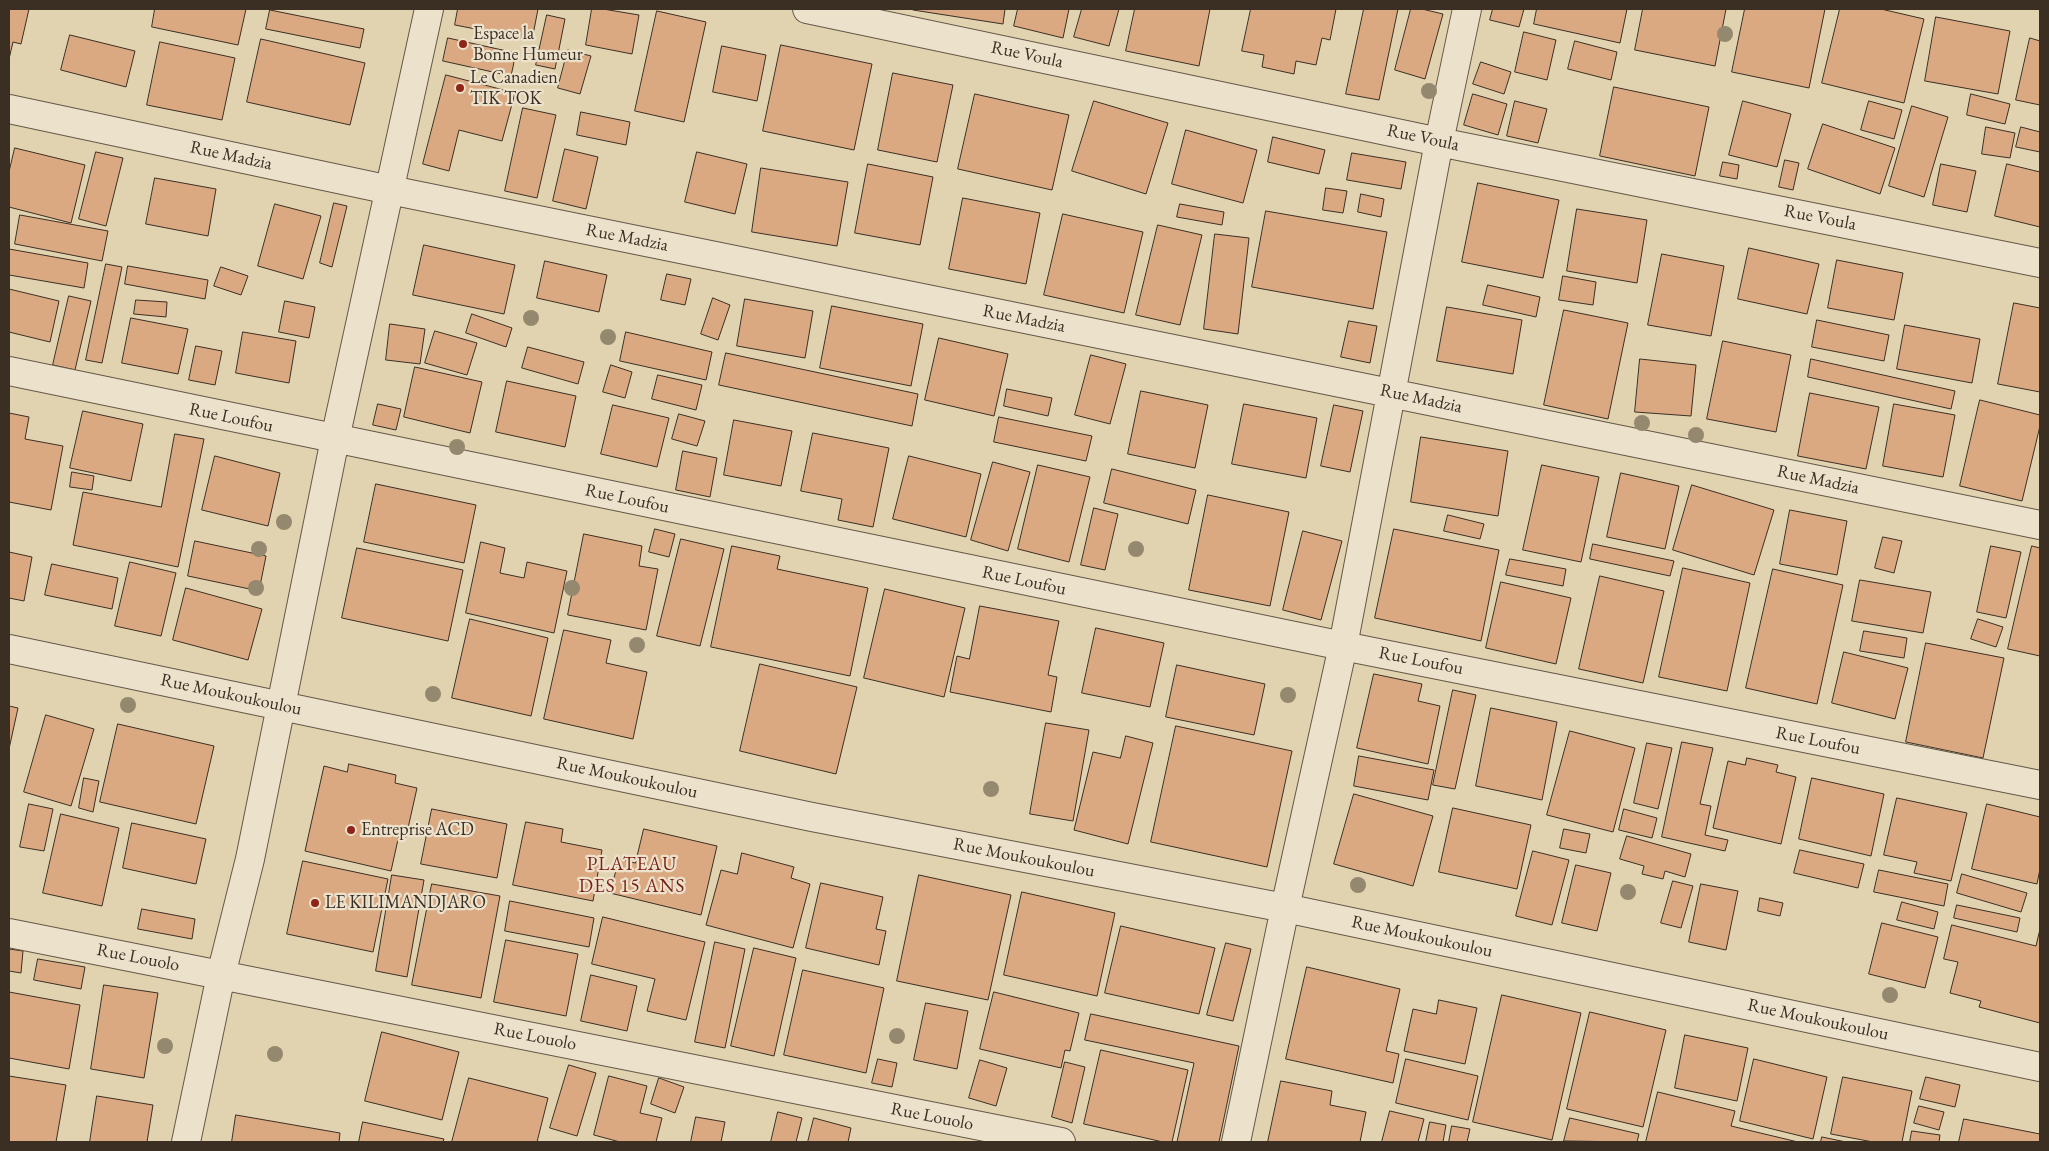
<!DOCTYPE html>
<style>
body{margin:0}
#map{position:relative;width:2049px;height:1151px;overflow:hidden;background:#e2d3b0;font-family:"EB Garamond",serif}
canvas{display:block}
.frame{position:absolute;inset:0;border:10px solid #3b2f24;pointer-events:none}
</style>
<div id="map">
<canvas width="2049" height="1151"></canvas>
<div class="frame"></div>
</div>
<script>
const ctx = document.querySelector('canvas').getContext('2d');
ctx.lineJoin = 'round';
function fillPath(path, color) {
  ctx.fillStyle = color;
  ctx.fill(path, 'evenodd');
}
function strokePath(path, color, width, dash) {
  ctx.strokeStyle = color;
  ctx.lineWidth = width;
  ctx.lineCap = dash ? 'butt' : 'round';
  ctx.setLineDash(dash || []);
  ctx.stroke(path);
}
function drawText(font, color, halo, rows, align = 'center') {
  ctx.font = font + ' "EB Garamond",serif';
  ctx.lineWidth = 4.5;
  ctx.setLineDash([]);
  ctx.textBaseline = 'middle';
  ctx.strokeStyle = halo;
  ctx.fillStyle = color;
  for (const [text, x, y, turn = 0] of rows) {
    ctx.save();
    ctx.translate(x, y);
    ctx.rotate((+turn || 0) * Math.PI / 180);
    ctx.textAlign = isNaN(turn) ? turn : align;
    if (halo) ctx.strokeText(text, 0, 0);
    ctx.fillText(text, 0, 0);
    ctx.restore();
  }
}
const building = new Path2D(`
 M9,9H29L21,44L13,42L9,59Z
 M155,9H246L238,45L152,27Z
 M458,9H538L532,40L455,25Z
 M592,9H603L639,15L632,54L586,45Z
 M913,9H1005L1003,24L913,10Z
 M1018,9H1069L1063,38L1014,26Z
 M1082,9H1119L1109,46L1074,37Z
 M1135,9H1210L1199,66L1126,51Z
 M1251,9H1336L1330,40L1322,38L1316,65L1296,61L1294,74L1262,67L1264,55L1242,51Z
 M1364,9H1398L1379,100L1346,94Z
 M1411,9H1422L1443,14L1425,79L1395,70Z
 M1493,9H1524L1519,27L1490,20Z
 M1537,9H1627L1620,43L1534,24Z
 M1643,9H1726L1715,66L1635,50Z
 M1745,9H1825L1809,88L1732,72Z
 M1840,9H1881L1924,19L1904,103L1822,83Z
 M270,10L364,29L360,48L266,29Z
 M657,11L706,22L684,122L635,111Z
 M547,15L565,19L555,69L536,65Z
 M1936,17L2010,31L1998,94L1925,81Z
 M1524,32L1556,40L1547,80L1515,72Z
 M70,35L135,51L126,87L61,70Z
 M448,38L516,53L511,76L443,61Z
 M2030,38L2040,41V105L2016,100Z
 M261,39L365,63L350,125L247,102Z
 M1575,41L1617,52L1611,80L1568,69Z
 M160,42L235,58L222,120L147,105Z
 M781,45L872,64L854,150L763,131Z
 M722,46L766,55L757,101L713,92Z
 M568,50L591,56L580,94L558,88Z
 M1481,62L1511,72L1504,94L1473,84Z
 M893,73L953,85L937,162L878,150Z
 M446,75L515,93L502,141L459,130L449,171L423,164Z
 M1614,87L1709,107L1695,176L1600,156Z
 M975,94L1069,115L1052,190L958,169Z
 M1473,94L1507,104L1498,135L1464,125Z
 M1971,94L2010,104L2005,124L1967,115Z
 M1094,101L1168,123L1146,194L1072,171Z
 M1515,101L1547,109L1538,143L1507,136Z
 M1743,101L1791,114L1777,167L1729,155Z
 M1869,101L1902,110L1894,139L1861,130Z
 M1912,106L1948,117L1924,197L1889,186Z
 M523,108L556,115L537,198L505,191Z
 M581,112L630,122L626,145L577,135Z
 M1823,124L1895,148L1880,194L1808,169Z
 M1986,127L2015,133L2010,158L1982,154Z
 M2021,127L2040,132V152L2016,147Z
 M1186,130L1257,150L1243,203L1172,184Z
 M1273,137L1325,150L1319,174L1268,162Z
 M15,148L85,165L71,223L9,207V172Z
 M565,149L598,157L586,209L553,201Z
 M96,152L123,158L106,226L79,219Z
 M697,152L747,164L735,214L685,202Z
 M1352,153L1406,162L1401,189L1347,180Z
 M1785,160L1799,163L1793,190L1779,187Z
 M1723,162L1739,165L1737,179L1720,176Z
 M868,164L933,177L920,245L855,233Z
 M1941,164L1976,171L1967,212L1933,205Z
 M2007,164L2040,172V227L1995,216Z
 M761,168L848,182L837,246L752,232Z
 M155,178L216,189L208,236L146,224Z
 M1478,183L1559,200L1543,278L1462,262Z
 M1326,188L1347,191L1343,213L1323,210Z
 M1361,194L1384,199L1381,217L1358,212Z
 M963,198L1040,213L1026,284L949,269Z
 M334,203L347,206L332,267L320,263Z
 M275,204L321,216L303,279L258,266Z
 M1180,204L1224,212L1222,225L1177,217Z
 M1577,209L1647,220L1637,283L1567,271Z
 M1266,211L1387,232L1373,309L1252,287Z
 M1063,214L1143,232L1124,313L1044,295Z
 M20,215L108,231L102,261L15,244Z
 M1158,225L1202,235L1180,325L1136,315Z
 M1215,234L1249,238L1238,334L1204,329Z
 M424,245L515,265L504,314L413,295Z
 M1749,248L1819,264L1807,314L1738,299Z
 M9,249L88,263L84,288L9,275Z
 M1662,254L1724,266L1711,336L1648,325Z
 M1837,260L1903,273L1894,320L1828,308Z
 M545,261L607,275L599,312L537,298Z
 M106,264L122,267L102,363L86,360Z
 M128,266L208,280L205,299L125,284Z
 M221,267L248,276L241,295L214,286Z
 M667,274L691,279L685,305L661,300Z
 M1563,276L1596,282L1593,305L1559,300Z
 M1488,285L1540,297L1536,317L1483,305Z
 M9,289L59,301L50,342L9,332Z
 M69,296L91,301L75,370L53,365Z
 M713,298L730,305L718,340L701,334Z
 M745,299L813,311L805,358L737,346Z
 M136,300L167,302L166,317L134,314Z
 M285,301L315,307L309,338L279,332Z
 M2014,303L2040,308V392L1998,384Z
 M832,306L923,324L911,386L820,368Z
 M1447,307L1522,320L1513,374L1437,361Z
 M1564,310L1628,323L1608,419L1544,405Z
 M472,314L512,328L506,347L466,333Z
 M131,318L188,329L178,374L122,363Z
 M1817,320L1889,335L1884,361L1812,347Z
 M1349,321L1377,326L1370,363L1341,357Z
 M390,324L425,329L420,364L386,360Z
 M1905,325L1980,339L1972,383L1897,369Z
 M435,331L477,343L467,375L425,363Z
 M243,332L296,341L289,383L236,373Z
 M626,332L712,352L706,380L620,361Z
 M939,338L1008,354L994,416L925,400Z
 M1723,341L1791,355L1776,432L1707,419Z
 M196,346L222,351L215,385L189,380Z
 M528,347L584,362L578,384L522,368Z
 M726,353L918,394L912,426L719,385Z
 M1091,355L1126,364L1110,424L1075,415Z
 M1640,359L1696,365L1691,416L1635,412Z
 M1811,359L1955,391L1951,409L1808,377Z
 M611,365L632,372L625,398L603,392Z
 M415,367L482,382L470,433L404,417Z
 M658,375L702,385L696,410L652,399Z
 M507,381L576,396L565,447L496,432Z
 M1007,389L1052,398L1048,416L1004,406Z
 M1141,391L1208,405L1195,468L1128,454Z
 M1810,393L1879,407L1866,469L1798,456Z
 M1980,400L2040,415V426L2022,501L1960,486Z
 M378,404L401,409L396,430L373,425Z
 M1244,404L1317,418L1306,478L1232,464Z
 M1894,404L1955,415L1943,477L1883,466Z
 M613,405L669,418L657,467L601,454Z
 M1334,405L1363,411L1350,472L1321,466Z
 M83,411L143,424L131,481L70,468Z
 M9,413L29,417L25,439L63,446L51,510L9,502Z
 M679,414L705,421L697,446L672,439Z
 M999,417L1092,436L1086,461L994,442Z
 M734,420L792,431L781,486L724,475Z
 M813,433L889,448L873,527L838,520L842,499L801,491Z
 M175,434L204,439L178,567L73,545L83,492L161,507Z
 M1421,437L1508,451L1498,516L1411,502Z
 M683,451L717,458L710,497L676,490Z
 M215,456L280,473L268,526L202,510Z
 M909,456L981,474L966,537L893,519Z
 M993,462L1030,472L1008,551L971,540Z
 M1038,465L1090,477L1069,562L1018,549Z
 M1542,465L1599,477L1581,562L1523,550Z
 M1112,469L1196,490L1188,524L1104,503Z
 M72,472L94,476L92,490L70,487Z
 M1621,473L1679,486L1665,549L1607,537Z
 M376,484L476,505L464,563L364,542Z
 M1692,485L1774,510L1754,575L1673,550Z
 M1208,495L1289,512L1270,606L1189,590Z
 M1094,508L1118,514L1105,570L1081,565Z
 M1790,510L1847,521L1837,575L1780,564Z
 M1448,515L1484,524L1480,539L1444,531Z
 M655,529L675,534L669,557L649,552Z
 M1394,529L1499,550L1481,641L1375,618Z
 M1303,531L1342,541L1321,620L1283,610Z
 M584,534L642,546L639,566L658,569L646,630L568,615Z
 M1883,537L1902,541L1894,573L1875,568Z
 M681,539L724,549L700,646L657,636Z
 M195,541L266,556L259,591L188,576Z
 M481,542L505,548L500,573L524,578L527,562L567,571L554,633L466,613Z
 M1593,544L1674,561L1670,576L1590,559Z
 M732,546L780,556L777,569L868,588L850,676L711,647Z
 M1991,546L2021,552L2006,618L1977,612Z
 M2032,546L2040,548V656L2008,649Z
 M357,548L463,570L448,641L342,618Z
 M9,552L32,557L24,601L9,598Z
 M1510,559L1566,569L1563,586L1506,575Z
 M130,562L176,573L161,636L115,626Z
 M52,564L118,578L112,609L45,595Z
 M1683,568L1750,583L1727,691L1659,677Z
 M1773,569L1843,585L1817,704L1746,688Z
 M1600,576L1664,591L1643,683L1579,669Z
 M1860,580L1931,592L1923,633L1852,621Z
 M1501,582L1571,598L1556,664L1486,648Z
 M186,588L262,609L248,660L173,640Z
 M885,589L965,608L944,697L864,678Z
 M980,606L1059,621L1048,675L1057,677L1051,712L950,692L957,656L969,659Z
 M470,619L548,638L531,716L452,698Z
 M1978,619L2003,627L1996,647L1971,639Z
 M1096,628L1164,643L1150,707L1082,693Z
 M564,630L611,640L606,663L647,672L633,739L544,719Z
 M1864,631L1907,638L1904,658L1860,651Z
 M1926,643L2004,658L1983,758L1906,742Z
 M1844,652L1908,668L1895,719L1832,703Z
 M760,664L857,687L836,774L740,751Z
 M1177,665L1265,684L1254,735L1166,717Z
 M1374,674L1422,684L1418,701L1440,706L1428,764L1357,748Z
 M1453,690L1476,695L1455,789L1433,785Z
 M9,706L18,708L9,749Z
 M1491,708L1557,722L1542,800L1476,786Z
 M46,715L94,729L71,806L24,792Z
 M1046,723L1089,730L1073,821L1030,814Z
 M118,724L214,746L196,824L100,802Z
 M1176,726L1292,751L1267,867L1151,842Z
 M1570,731L1635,748L1613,832L1547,815Z
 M1126,736L1153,743L1128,844L1074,830L1093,752L1120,758Z
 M1682,742L1713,748L1700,804L1711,806L1705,835L1728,840L1725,851L1662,837Z
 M1647,743L1672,748L1658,809L1634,803Z
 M1359,756L1434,770L1428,800L1354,786Z
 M1747,758L1778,765L1776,772L1796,777L1781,844L1713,828L1728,761L1745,765Z
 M349,764L396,775L395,783L417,788L406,837L399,835L391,871L305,851L324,766L347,772Z
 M84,778L99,781L93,812L79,808Z
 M1812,778L1884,794L1871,856L1799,839Z
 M1354,794L1433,816L1413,886L1334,864Z
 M1897,798L1967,813L1951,881L1914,873L1917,862L1884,855Z
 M29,804L53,809L44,851L20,847Z
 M1987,804L2040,817V869L2037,884L1972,869Z
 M1453,808L1531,825L1517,889L1439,872Z
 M432,809L507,824L497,878L421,864Z
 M1624,809L1657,818L1652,838L1619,830Z
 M61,814L119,828L102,906L43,893Z
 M526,822L563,829L561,842L602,850L593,901L513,885Z
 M132,823L206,839L196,884L123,868Z
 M644,829L717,846L701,915L610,893L619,859L635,863Z
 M1564,829L1590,834L1586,853L1560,848Z
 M1627,836L1691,854L1685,877L1665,871L1663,879L1642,874L1644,866L1620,859Z
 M1800,850L1864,864L1858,888L1794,873Z
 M1533,851L1569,860L1552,925L1516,916Z
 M742,853L794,867L791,878L810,884L793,948L706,925L721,870L737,874Z
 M303,861L388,879L373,952L287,934Z
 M1576,865L1611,873L1597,931L1562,923Z
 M1879,870L1948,884L1944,906L1874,892Z
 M1962,874L2027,893L2021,912L1957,893Z
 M392,875L424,880L407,977L376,971Z
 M919,875L1011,895L988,1000L897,981Z
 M1673,881L1693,886L1681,928L1661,923Z
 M821,883L883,897L876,929L886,931L879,965L806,948Z
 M432,884L500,896L481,998L412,985Z
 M1701,884L1738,891L1726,950L1689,942Z
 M1022,892L1115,913L1097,996L1004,975Z
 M1760,898L1783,903L1780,916L1758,911Z
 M510,901L594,918L589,947L505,931Z
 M1902,902L1938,912L1934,929L1897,920Z
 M1957,905L2020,918L2017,932L1954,918Z
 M142,909L195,919L192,939L138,929Z
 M603,917L705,942L686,1020L647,1011L655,979L592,964Z
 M1882,923L1938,937L1925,988L1869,974Z
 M1952,925L2036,946L2040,929V1023L1979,1007L1981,1001L1950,993L1958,962L1944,959Z
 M1121,926L1215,948L1199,1014L1105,993Z
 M506,940L578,954L566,1016L494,1002Z
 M715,942L745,949L725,1048L695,1042Z
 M1226,943L1251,949L1233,1021L1207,1015Z
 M754,948L796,958L774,1056L731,1046Z
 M9,949L23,951L21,973L9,971Z
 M38,959L85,967L81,989L34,980Z
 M1307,967L1400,989L1386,1051L1399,1054L1393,1083L1286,1059Z
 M803,970L884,988L866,1073L784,1055Z
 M591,975L637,986L627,1031L581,1021Z
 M104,985L158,993L144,1078L91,1069Z
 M9,992L80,1005L69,1069L9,1058Z
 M994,992L1079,1013L1070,1051L1065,1050L1061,1068L980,1049Z
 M1502,995L1581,1013L1552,1140L1473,1122Z
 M1439,1000L1477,1008L1465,1064L1404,1051L1413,1009L1436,1014Z
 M926,1003L968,1011L957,1069L914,1060Z
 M1590,1012L1666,1030L1643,1127L1567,1109Z
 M1091,1014L1239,1046L1219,1142H1177L1194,1063L1085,1040Z
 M382,1032L459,1052L442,1120L365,1101Z
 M1685,1035L1748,1048L1737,1101L1675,1088Z
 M1101,1050L1188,1070L1172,1142H1163L1084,1124Z
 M878,1059L897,1063L892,1087L872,1083Z
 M1406,1059L1478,1076L1468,1120L1396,1103Z
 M1754,1059L1827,1077L1813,1139L1740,1121Z
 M980,1060L1007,1068L996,1106L969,1098Z
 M1065,1062L1085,1067L1072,1123L1052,1117Z
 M569,1065L596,1073L577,1136L550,1128Z
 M9,1076L66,1085L56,1142H9Z
 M609,1076L647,1086L640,1113L662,1118L656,1142H620L594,1135Z
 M1843,1077L1912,1091L1902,1142H1873L1831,1134Z
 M1926,1077L1960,1085L1955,1107L1920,1099Z
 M469,1078L548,1098L537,1142H452Z
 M659,1078L684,1087L675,1113L651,1104Z
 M1281,1081L1332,1091L1330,1105L1366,1112L1360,1142H1268Z
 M1658,1092L1735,1111L1731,1126L1798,1142H1646Z
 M97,1096L153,1105L147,1142H90Z
 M1919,1106L1944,1112L1939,1130L1914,1123Z
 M1390,1111L1424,1119L1418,1142H1382Z
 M778,1112L802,1118L796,1142H771Z
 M236,1115L340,1133L339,1142H232Z
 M696,1117L725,1122L721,1142H691Z
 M814,1118L851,1128L848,1142H808Z
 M1570,1118L1639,1134L1637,1142L1564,1141Z
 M1964,1119L2040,1134V1142H1959Z
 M363,1122L444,1139L443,1142H359Z
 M1430,1122L1446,1125L1443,1142H1426Z
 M1452,1126L1470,1129L1467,1142H1449Z
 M1912,1131L1940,1135L1939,1142H1910Z
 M1822,1137L1846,1142H1821Z`);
fillPath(building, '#daa981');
strokePath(building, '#3b2f24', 1);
const minor = new Path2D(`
 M807,9L1439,142L2040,263
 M9,109L390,190L2040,525
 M9,371L1343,646L2040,785
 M9,649L812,817L1285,908L2040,1067
 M9,933L1061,1142
 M186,1142L221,975L250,859L335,439L429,9
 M1236,1142L1285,908L1343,646L1439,142L1467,9`);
strokePath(minor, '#655847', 30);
strokePath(minor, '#ece2cc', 28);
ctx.fillStyle = '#94886e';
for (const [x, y] of [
 [1725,34],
 [1429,91],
 [531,318],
 [608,337],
 [1642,423],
 [1696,435],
 [457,447],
 [284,522],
 [259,549],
 [1136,549],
 [256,588],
 [572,588],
 [637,645],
 [433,694],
 [1288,695],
 [128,705],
 [991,789],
 [1358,885],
 [1628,892],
 [1890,995],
 [897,1036],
 [165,1046],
 [275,1054]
]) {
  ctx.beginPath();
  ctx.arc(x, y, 8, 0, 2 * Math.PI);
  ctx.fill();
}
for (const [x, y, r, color] of [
 [463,44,5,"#8f2418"],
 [460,88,5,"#8f2418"],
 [351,830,5,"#8f2418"],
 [315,903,5,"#8f2418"]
]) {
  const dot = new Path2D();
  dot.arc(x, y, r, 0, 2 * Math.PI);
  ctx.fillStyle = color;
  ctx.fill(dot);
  strokePath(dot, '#ece2cc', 2);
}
drawText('18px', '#3b2f24', '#ece2cc', [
 ["Espace la",473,34],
 ["Bonne Humeur",473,55],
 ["Le Canadien",470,78],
 ["TIK TOK",470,99],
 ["Entreprise ACD",361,830],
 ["LE KILIMANDJARO",325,903]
], 'left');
drawText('18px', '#3b2f24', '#ece2cc', [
 ["Rue Voula",1027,55,12],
 ["Rue Voula",1423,138,12],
 ["Rue Madzia",231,156,12],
 ["Rue Voula",1820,218,11],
 ["Rue Madzia",627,238,11],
 ["Rue Madzia",1024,319,11],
 ["Rue Madzia",1421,399,12],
 ["Rue Loufou",231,418,12],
 ["Rue Madzia",1818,480,12],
 ["Rue Loufou",627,499,12],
 ["Rue Loufou",1024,581,12],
 ["Rue Loufou",1421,661,11],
 ["Rue Moukoukoulou",231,695,12],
 ["Rue Loufou",1818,741,11],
 ["Rue Moukoukoulou",627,778,12],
 ["Rue Moukoukoulou",1024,858,11],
 ["Rue Moukoukoulou",1422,937,12],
 ["Rue Louolo",138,958,11],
 ["Rue Moukoukoulou",1818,1020,12],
 ["Rue Louolo",535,1037,11],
 ["Rue Louolo",932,1117,11]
]);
ctx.letterSpacing = '1px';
drawText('19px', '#7a1f14', '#ece2cc', [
 ["PLATEAU",632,865],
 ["DES 15 ANS",632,887]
]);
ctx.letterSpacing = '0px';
</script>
